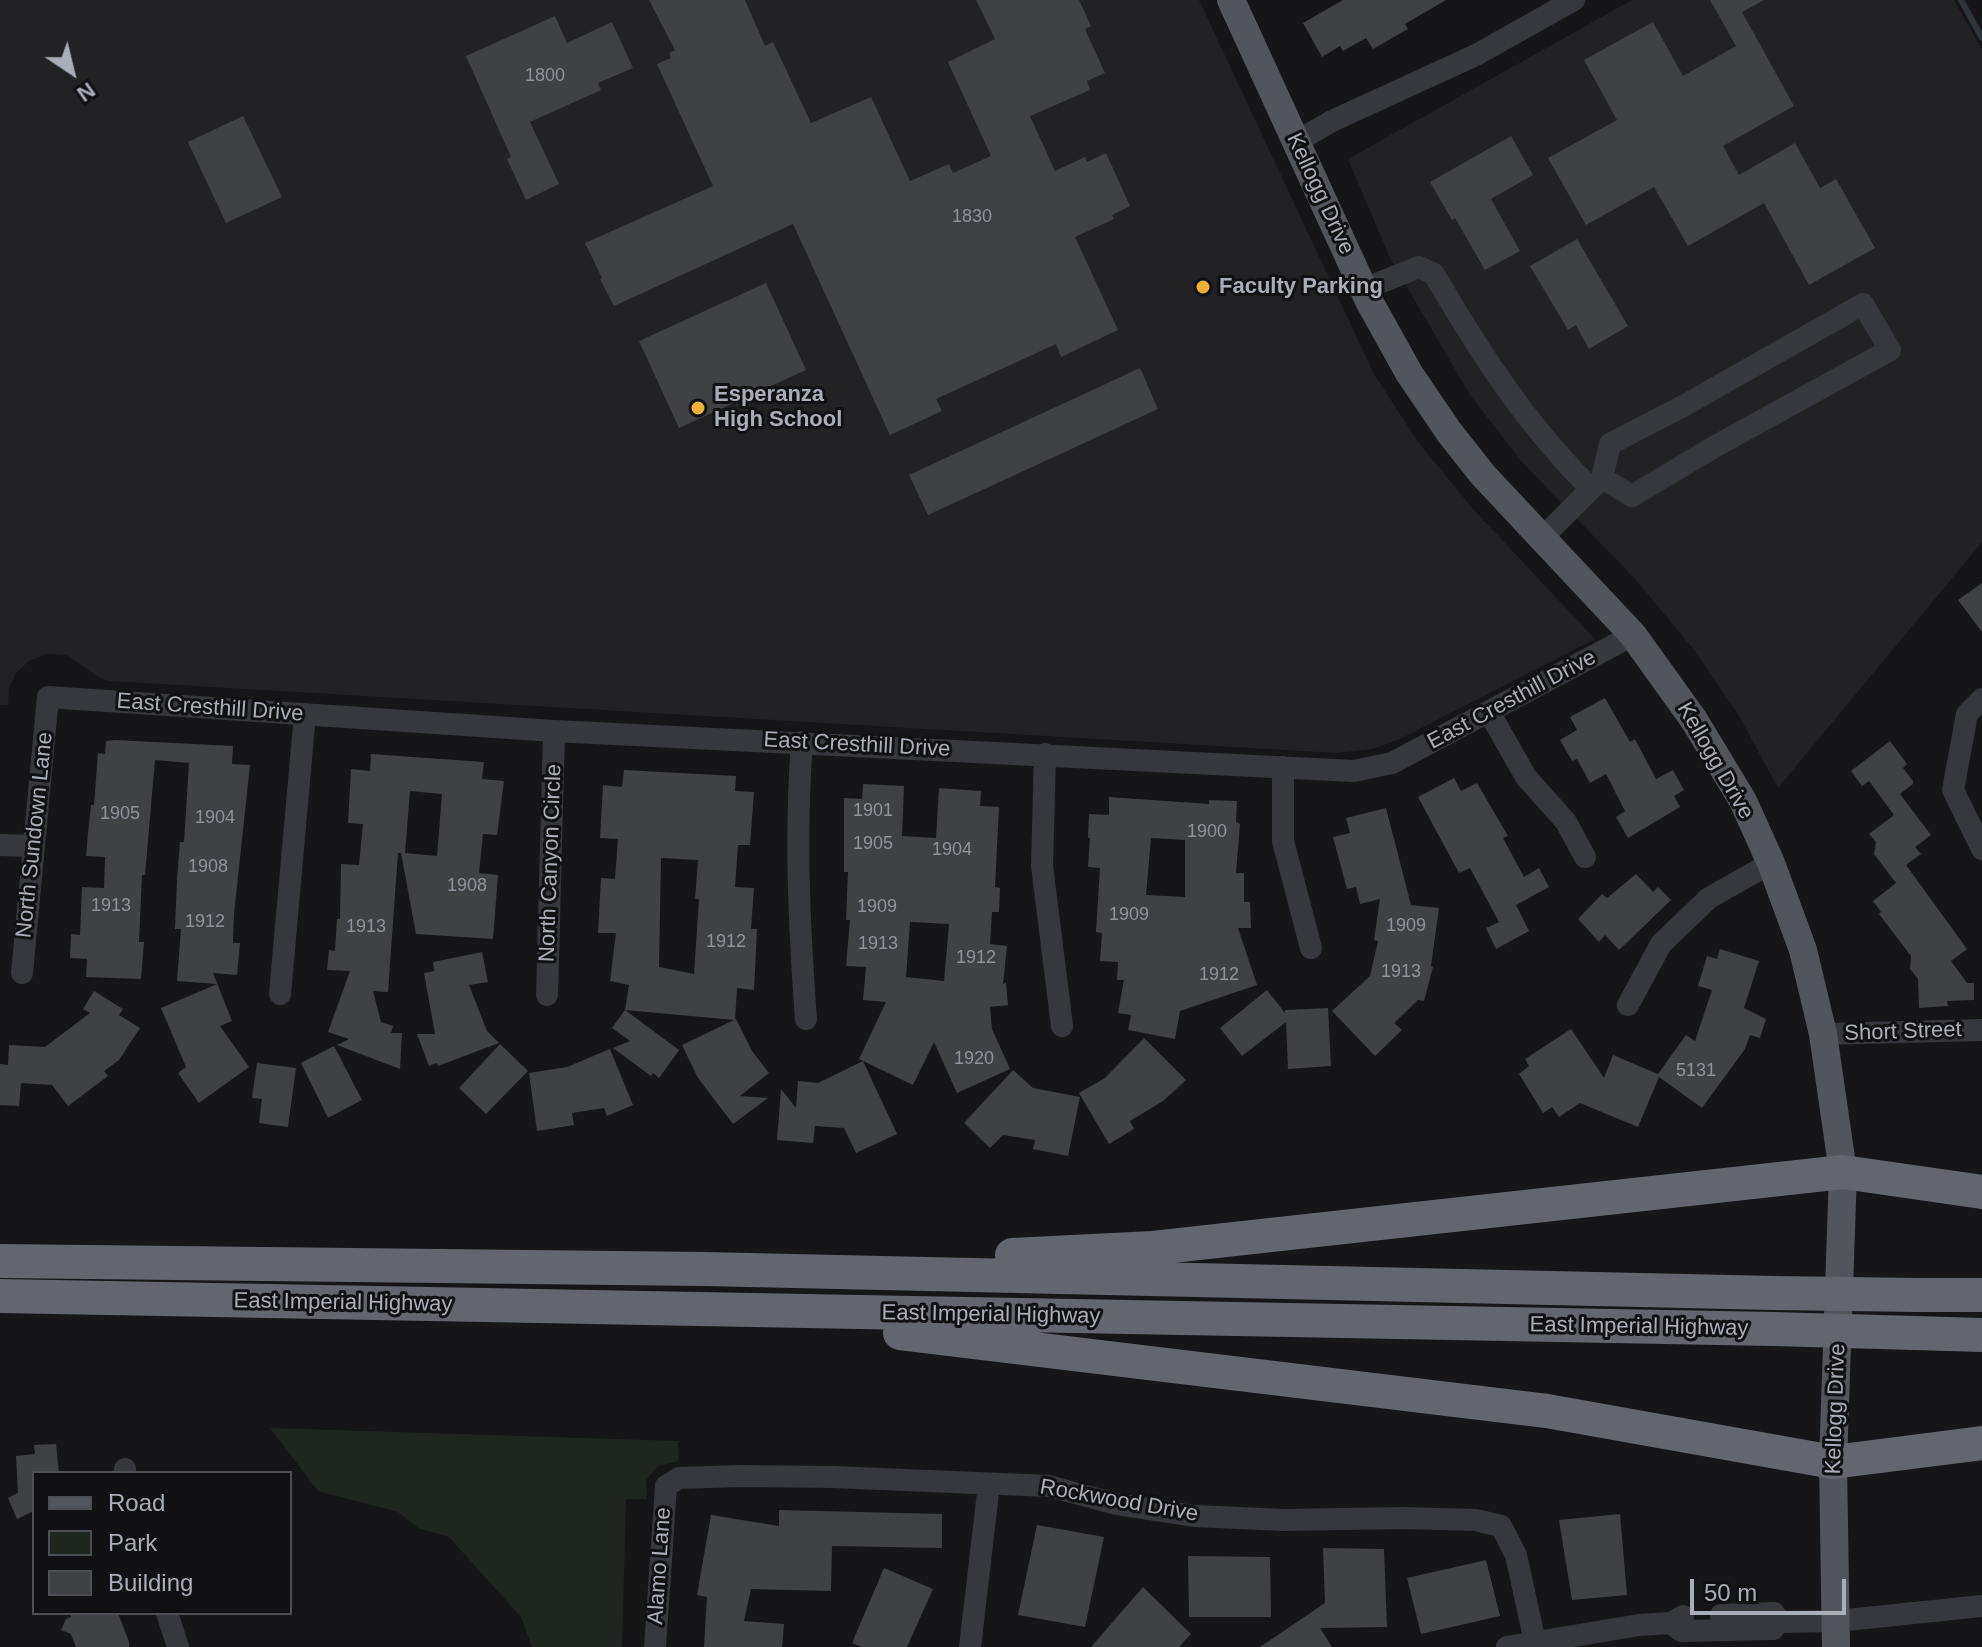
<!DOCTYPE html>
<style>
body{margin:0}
#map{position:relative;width:1982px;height:1647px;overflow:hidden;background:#161618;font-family:Helvetica,sans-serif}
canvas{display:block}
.legend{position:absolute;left:32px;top:1471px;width:260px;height:144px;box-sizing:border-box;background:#111113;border:2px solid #4d4f55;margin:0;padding:10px 14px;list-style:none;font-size:24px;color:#a8adb8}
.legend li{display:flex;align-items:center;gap:16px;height:40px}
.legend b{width:40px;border:2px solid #4d4f55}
.north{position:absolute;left:32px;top:32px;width:80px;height:80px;-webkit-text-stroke:6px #111113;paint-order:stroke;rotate:145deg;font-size:22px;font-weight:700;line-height:32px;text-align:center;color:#a8adb8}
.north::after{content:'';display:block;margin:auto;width:28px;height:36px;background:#a8adb8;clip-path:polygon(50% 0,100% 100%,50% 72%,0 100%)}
.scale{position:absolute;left:1690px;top:1579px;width:156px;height:36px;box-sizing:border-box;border:4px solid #a8adb8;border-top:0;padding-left:10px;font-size:24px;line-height:28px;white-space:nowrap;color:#a8adb8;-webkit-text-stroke:6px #111113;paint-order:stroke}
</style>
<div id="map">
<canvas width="1982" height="1647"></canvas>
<ul class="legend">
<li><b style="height:10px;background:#53555c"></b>Road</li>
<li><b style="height:22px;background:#1e261f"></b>Park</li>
<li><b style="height:22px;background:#404145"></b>Building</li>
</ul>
<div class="north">N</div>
<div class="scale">50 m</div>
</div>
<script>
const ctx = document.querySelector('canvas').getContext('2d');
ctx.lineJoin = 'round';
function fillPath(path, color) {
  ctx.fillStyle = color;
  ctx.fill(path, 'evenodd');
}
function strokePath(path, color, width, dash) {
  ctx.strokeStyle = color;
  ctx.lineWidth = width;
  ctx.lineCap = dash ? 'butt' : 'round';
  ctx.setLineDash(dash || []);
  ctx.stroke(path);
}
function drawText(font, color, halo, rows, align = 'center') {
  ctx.font = font + ' Helvetica,sans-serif';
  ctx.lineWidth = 6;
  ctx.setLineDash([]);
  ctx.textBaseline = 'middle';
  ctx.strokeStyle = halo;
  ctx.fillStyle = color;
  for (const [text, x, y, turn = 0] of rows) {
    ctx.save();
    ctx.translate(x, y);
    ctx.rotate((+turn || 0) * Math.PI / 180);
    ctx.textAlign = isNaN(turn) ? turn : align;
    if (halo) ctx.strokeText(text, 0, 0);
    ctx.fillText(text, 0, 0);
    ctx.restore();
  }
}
fillPath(new Path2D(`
 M0,0H1199L1374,374L1418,442L1474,510L1595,639L1400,739L1373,749L1336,753L109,681L100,678L66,655L47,654L29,661L16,673L9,688L8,705H0Z
 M1632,0H1954L1982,49V542L1778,788L1738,714L1694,650L1636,580L1522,462L1470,395L1390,258L1348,159Z`), '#222225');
fillPath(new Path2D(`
 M270,1428L678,1441L679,1461L658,1466L646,1480L647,1499H626L622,1647H532L521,1617L449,1537L418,1528L398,1512L318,1491Z`), '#1e261f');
strokePath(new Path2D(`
 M1961,0L1982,38`), '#2c353c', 6);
fillPath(new Path2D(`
 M649,0H745L765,46L773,42L811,123L871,97L910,181L949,164L953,173L991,156L948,62L995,39L976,0H1079L1091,26L1085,29L1105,73L1087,81L1090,90L1030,116L1055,171L1085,157L1087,162L1106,153L1130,206L1112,215L1114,219L1075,237L1118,330L1061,357L1056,344L936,399L942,411L890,435L793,224L614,306L600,279L602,278L585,243L713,186L657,64L671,58L669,53L675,50Z
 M1343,0H1446L1405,24L1408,29L1373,49L1366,38L1343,51L1340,46L1322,57L1303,23Z
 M1710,0H1764L1742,12L1794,106L1723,146L1739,175L1795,143L1820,188L1836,179L1875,248L1809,285L1764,203L1688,246L1654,187L1586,225L1548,158L1617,120L1584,60L1653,22L1683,76L1736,46Z
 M555,16L567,43L612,22L633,68L598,83L601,90L530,122L559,184L526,200L507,159L511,157L466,56Z
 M243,116L282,197L226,223L188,142Z
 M1511,136L1533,175L1491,199L1520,251L1485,270L1455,218L1452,220L1430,182Z
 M1577,239L1628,326L1589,349L1576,325L1568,330L1530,266Z
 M766,283L806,370L679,428L639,341Z
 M1140,368L1158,409L928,515L909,475Z
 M1982,583V632L1958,600Z
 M1605,698L1630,742L1635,739L1656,779L1673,770L1684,790L1674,796L1680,807L1628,838L1616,817L1625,811L1606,774L1590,783L1577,759L1572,761L1560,740L1577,730L1570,717Z
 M115,740L233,746L232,764L250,765L234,914L233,943H240L237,975L213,973L232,1021L220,1026L249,1067L199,1103L178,1073L186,1067L161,1008L217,984L177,981L181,929H175L177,879L180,842H184L189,763L155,760L145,875H142L139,942H144L141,979L86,977L87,959L70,958L71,934L80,935L82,887L104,888L105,857L86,856L88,833L91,805H94L98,753L105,754L106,741Z
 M1890,741L1907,764L1903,768L1913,781V784L1900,794L1931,835L1915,847L1921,854L1906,865L1967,949L1951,961L1967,983H1974V1000L1947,1001L1948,1006L1919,1008L1918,979L1910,969L1911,956L1879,914L1881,912L1873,901L1896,883L1874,854L1876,842L1869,834L1894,815L1869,781L1862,786L1851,771Z
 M371,754L484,762L482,779L504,781L497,835L483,834L479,873L498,875L493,939L416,934L401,853H398L388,992L373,991L381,1022L393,1026L391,1033H402L400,1069L337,1045L349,1039L328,1032L350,971L327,970L329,950L335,951L337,919H340L341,864L359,865L363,824L348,823L351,769L370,771ZM410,791L442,794L437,856L405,853Z
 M624,770L736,776L735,791L754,792L750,845H738L735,887L754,888L751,929H757L754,990L737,988L735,1020L625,1010L679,1050L659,1078L653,1073L651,1076L613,1048L630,1041L612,1028L625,1010L629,985L610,981L616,933H598L601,878L615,879L618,839L600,838L603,785L622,787ZM661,858L698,860L695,899H699L694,974L659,967Z
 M1454,778L1461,791L1477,783L1508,836L1503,838L1524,877L1539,868L1549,887L1516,905L1529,931L1496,949L1486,928L1499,922L1470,868L1459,873L1418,797Z
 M863,784L904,786L902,836L936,838L939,788L981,791L980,806L999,807L995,887L1000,888L999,912H992L990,944L1007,946L1003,984L1006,983L1008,1005L990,1007L992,1029L1010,1069L957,1093L934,1042L913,1085L859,1059L886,1002L863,1000L866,967L846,966L850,920H846L848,872H844V798L862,799ZM910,922L949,924L944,981L906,977Z
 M1109,797L1209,804V800L1237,801L1236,822L1240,824L1236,873H1244V902H1250L1251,928H1238L1257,985L1180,1011L1175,1039L1128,1030L1131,1015L1118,1013L1124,980H1117L1118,962L1100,961L1102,933L1096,932L1100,868L1088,867L1090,838H1088L1089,814L1109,815ZM1151,838L1185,840V897L1146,895Z
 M1386,808L1411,905L1439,908L1431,966L1433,967L1424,1001L1418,1000L1394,1023L1402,1030L1375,1056L1332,1011L1370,976L1378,941L1374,940L1380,899L1360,904L1356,887L1347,889L1333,837L1350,833L1346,818Z
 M1636,874L1653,892L1658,887L1671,900L1619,950L1605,935L1599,942L1578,919L1602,894L1607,898Z
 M1720,949L1759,961L1744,1008L1766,1019L1760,1038L1750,1035L1745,1049L1702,1108L1659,1077L1638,1127L1580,1103L1559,1117L1552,1107L1543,1113L1519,1074L1529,1066L1525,1059L1571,1029L1604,1078L1613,1055L1658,1074L1686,1035L1695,1041L1712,990L1698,986L1707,956L1717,959Z
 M482,952L488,982L469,985L487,1031L499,1043L438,1066L437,1063L429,1066L417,1034H435L424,973L434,971L433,962Z
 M1267,990L1285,1013V1010L1328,1008L1331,1066L1288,1069L1286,1022L1242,1056L1220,1028Z
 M94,991L123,1009L119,1015L140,1028L119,1060L104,1071L108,1076L68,1106L52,1085L21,1083L19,1106L0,1105V1064L8,1065L9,1045L45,1047L90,1013L83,1009Z
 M736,1019L752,1051L769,1073L740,1096L768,1098L733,1124L698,1078L682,1045Z
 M1144,1038L1186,1080L1163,1101L1130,1121L1134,1129L1109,1144L1079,1093L1105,1078Z
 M500,1044L528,1071L486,1114L459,1088Z
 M334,1046L362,1100L328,1118L301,1063Z
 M610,1049L633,1105L607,1116L604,1108L572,1113L574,1125L537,1131L529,1073L567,1067Z
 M863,1061L897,1134L856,1153L844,1128L815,1126L813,1143L777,1140L781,1089L796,1108L798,1081L818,1083Z
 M257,1063L296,1068L288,1127L259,1123L262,1099L252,1098Z
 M1013,1070L1033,1088L1080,1097L1068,1156L1033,1149L1035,1140L1003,1135L990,1148L964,1123Z
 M56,1444L59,1473H34V1511L17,1519L8,1498L18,1493L16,1456L35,1454L34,1445Z
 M779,1510L942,1514V1548L832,1546L831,1591L751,1589L744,1621L784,1624L782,1647H704L707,1597L697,1595L711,1515L779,1526Z
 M1620,1514L1627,1595L1572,1600L1559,1520Z
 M1037,1525L1104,1537L1085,1627L1018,1615Z
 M1323,1548L1384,1549L1387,1627L1320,1628L1332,1647H1260L1325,1603Z
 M1188,1556L1270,1557L1271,1617H1189Z
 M1486,1560L1500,1616L1421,1634L1407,1578Z
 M884,1568L933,1589L907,1647H861L852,1643Z
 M1143,1587L1191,1634L1179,1647H1091Z
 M70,1613H118L129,1642V1647H76L71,1634L61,1630L66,1619L71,1617Z`), '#404145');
strokePath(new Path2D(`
 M1296,142L1332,121L1476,55L1574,0
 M1364,289L1419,267L1434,274C1480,353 1525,423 1591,489
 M1542,538L1602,478L1610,444L1685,405L1863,304L1890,350L1714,447L1632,496L1602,478
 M1982,699L1967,714L1953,790L1982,849
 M1489,712L1526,777L1566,822L1585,857
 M802,742C795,834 799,926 806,1019
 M1045,754L1042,866L1062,1026
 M1283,767V841L1311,948
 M0,845L33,846
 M22,973L48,697L554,731L1354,771L1392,763L1633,635
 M280,994L305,714
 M547,995L554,731
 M1628,1005L1661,944L1709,898L1771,863
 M1823,1034L1982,1030
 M125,1469V1473
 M167,1613L178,1647
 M1721,1615L1774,1613L1779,1622
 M1671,1623L1681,1631L1773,1629L1779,1622L1837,1621L1982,1606
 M655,1647L666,1486L679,1478L740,1476L833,1477L1049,1486L1116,1504L1194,1516L1285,1520L1403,1518L1476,1520L1501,1526L1516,1555L1535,1642
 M970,1647L989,1484
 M1507,1647L1639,1625L1671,1623L1683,1616`), '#37383d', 22);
strokePath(new Path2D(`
 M1231,0L1369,301L1409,373L1449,432L1483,475L1633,635L1694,720L1743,801L1771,863L1803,950L1823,1034L1843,1172L1833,1462L1836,1647`), '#53555c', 28);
strokePath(new Path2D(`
 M1012,1255L1153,1248L1843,1172L1982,1192
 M0,1261L704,1269L1774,1293
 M1917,1295H1982
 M0,1296L1773,1329
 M900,1333L1547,1411L1833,1462L1982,1443
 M1915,1333L1982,1335`), '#63666e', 34);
strokePath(new Path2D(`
 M1774,1293L1917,1295
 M1773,1329L1915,1333`), '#63666e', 34);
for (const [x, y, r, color] of [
 [1203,287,8,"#f2b134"],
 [698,408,8,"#f2b134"]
]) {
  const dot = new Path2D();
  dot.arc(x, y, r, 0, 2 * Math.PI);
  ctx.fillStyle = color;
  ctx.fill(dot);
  strokePath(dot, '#111113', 3);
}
drawText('18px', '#8e929b', null, [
 ["1800",545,76],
 ["1830",972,217],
 ["1901",873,811],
 ["1905",120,814],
 ["1904",215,818],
 ["1900",1207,832],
 ["1905",873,844],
 ["1904",952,850],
 ["1908",208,867],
 ["1908",467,886],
 ["1913",111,906],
 ["1909",877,907],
 ["1909",1129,915],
 ["1912",205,922],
 ["1909",1406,926],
 ["1913",366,927],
 ["1912",726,942],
 ["1913",878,944],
 ["1912",976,958],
 ["1913",1401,972],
 ["1912",1219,975],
 ["1920",974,1059],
 ["5131",1696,1071]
]);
drawText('22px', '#a8adb8', '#111113', [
 ["Kellogg Drive",1320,194,65],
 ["East Cresthill Drive",1512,700,-28],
 ["East Cresthill Drive",210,708,4],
 ["East Cresthill Drive",857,745,3],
 ["Kellogg Drive",1715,761,60],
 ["North Sundown Lane",35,835,-84],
 ["North Canyon Circle",551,863,-88],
 ["Short Street",1903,1032,-2],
 ["East Imperial Highway",343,1303,1],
 ["East Imperial Highway",991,1315,1],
 ["East Imperial Highway",1639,1327,1],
 ["Kellogg Drive",1836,1409,-88],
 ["Rockwood Drive",1119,1501,10],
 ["Alamo Lane",660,1566,-86]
]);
drawText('bold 22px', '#a8adb8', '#111113', [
 ["Faculty Parking",1219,287],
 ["Esperanza",714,395],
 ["High School",714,420]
], 'left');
</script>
